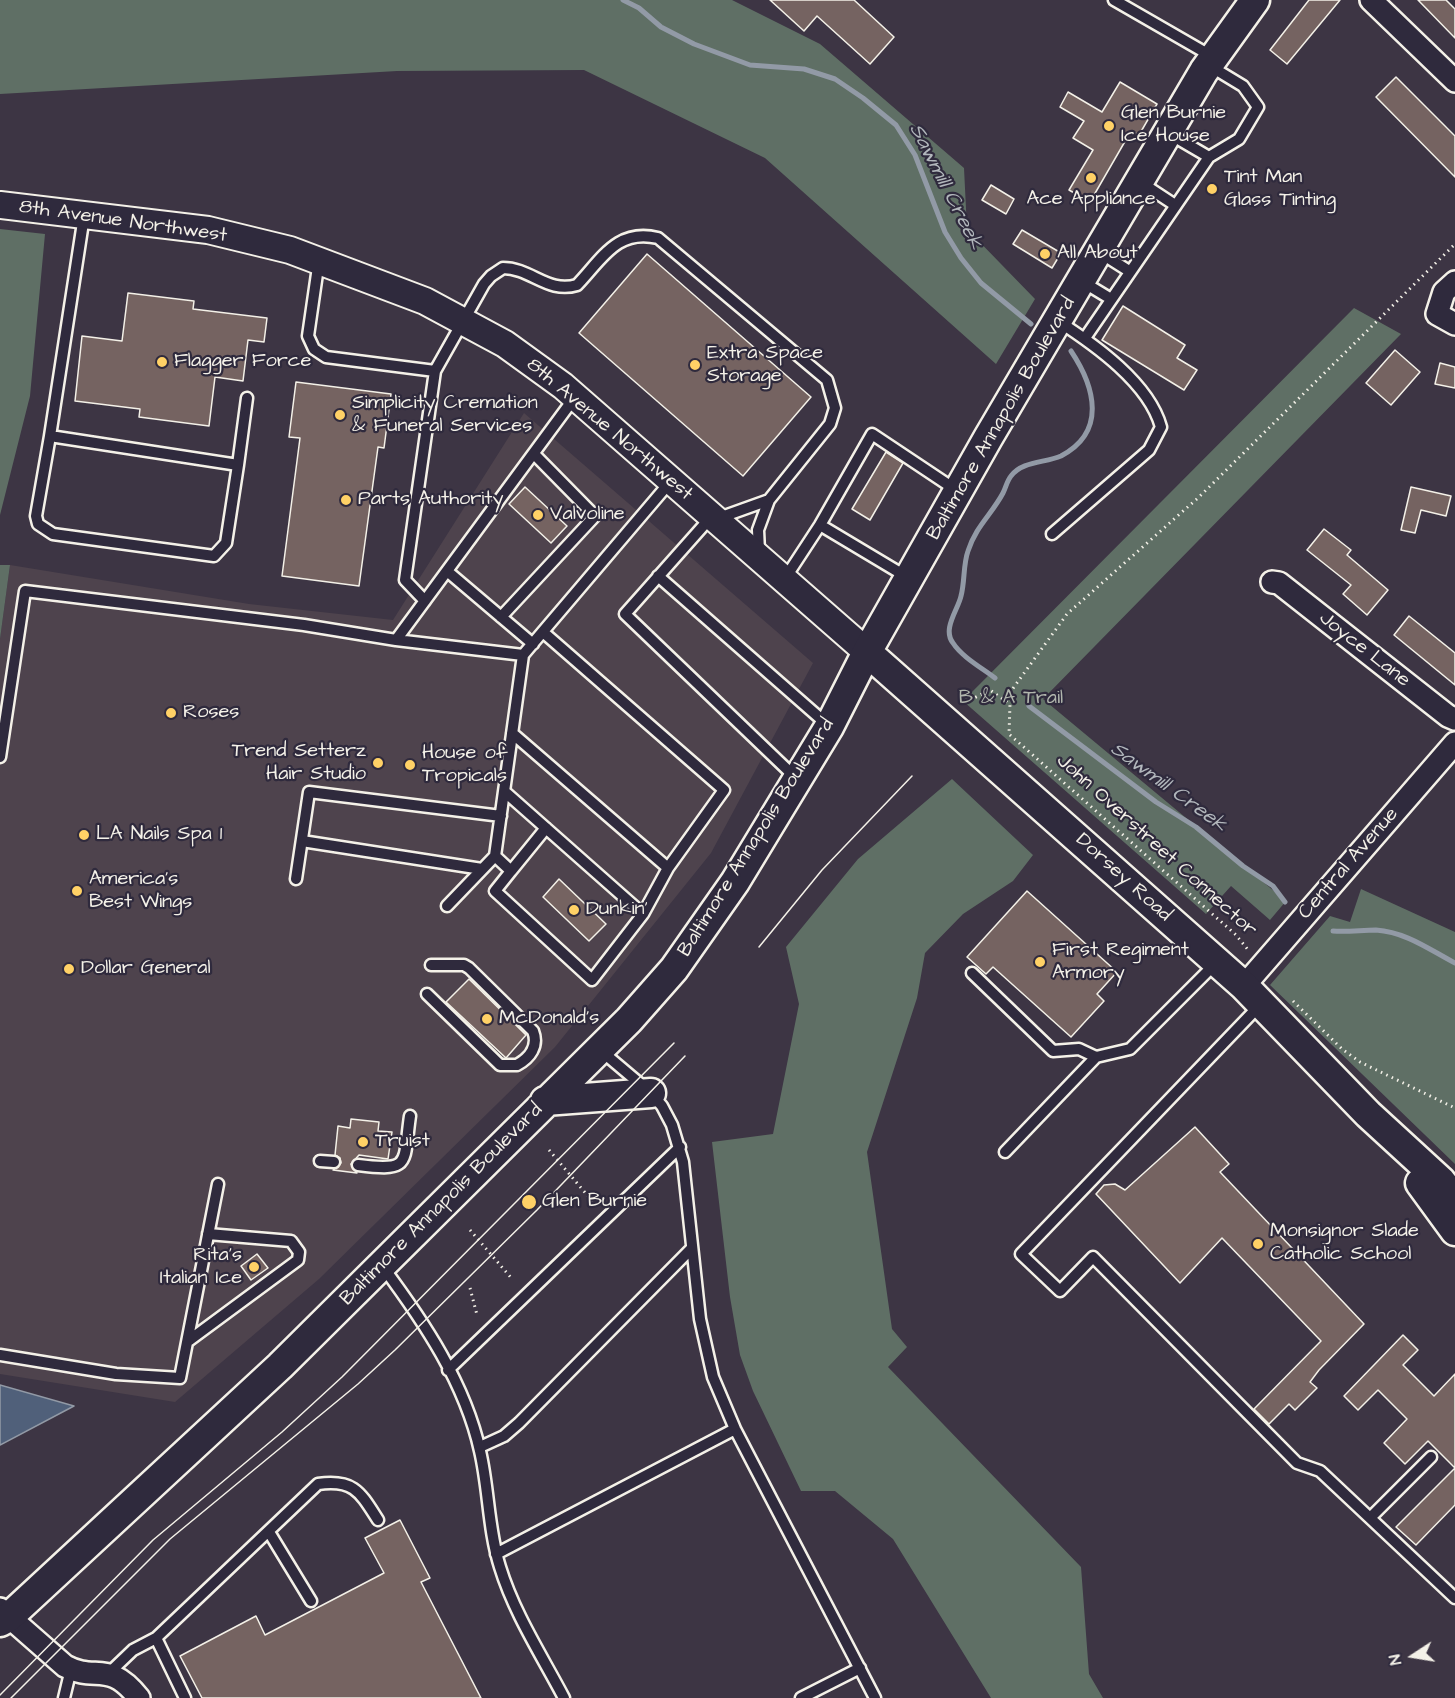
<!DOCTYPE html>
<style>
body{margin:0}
#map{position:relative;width:1455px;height:1698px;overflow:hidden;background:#3d3544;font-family:"Architects Daughter",sans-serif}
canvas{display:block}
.north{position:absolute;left:1383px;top:1626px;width:60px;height:60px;-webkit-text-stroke:4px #2f2a3d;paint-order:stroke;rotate:258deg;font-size:16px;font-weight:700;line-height:24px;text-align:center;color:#f4f1e8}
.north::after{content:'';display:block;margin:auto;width:21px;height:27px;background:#f4f1e8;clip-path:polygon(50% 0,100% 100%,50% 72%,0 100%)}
</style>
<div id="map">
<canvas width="1455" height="1698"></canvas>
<div class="north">N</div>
</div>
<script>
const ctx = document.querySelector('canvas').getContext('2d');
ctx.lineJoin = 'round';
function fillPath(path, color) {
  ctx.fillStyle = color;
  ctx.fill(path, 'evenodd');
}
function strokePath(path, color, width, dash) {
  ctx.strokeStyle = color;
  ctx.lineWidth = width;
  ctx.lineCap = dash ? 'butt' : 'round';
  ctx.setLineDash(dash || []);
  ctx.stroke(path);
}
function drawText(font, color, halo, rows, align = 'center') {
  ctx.font = font + ' "Architects Daughter",sans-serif';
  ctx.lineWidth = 4.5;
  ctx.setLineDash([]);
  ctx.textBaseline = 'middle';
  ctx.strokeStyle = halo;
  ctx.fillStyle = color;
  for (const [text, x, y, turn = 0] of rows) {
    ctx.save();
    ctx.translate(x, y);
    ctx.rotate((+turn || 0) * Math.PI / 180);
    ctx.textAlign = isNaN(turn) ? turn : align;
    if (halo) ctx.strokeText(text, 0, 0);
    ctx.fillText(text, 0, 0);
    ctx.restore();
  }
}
fillPath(new Path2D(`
 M524,413L813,663L711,853L555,1047L319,1279L175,1402L0,1374V639L10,565L249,604L393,620Z`), '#4e434d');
fillPath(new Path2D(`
 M0,0H732L820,44L964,168L967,229L1035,299L996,364L765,158L584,70L397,71L0,94Z
 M0,229L45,234L30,396L0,515Z
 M1354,308L1401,334L1043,699L1286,901L1270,920L1231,886L1206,914L963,701Z
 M0,565H10L0,639Z
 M952,779L1033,855L1013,881L963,914L925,953L917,998L867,1152L892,1329L907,1347L888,1367L1081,1567L1089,1674L1103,1698H991L893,1539L835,1491H801L753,1391L740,1355L730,1297L712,1142L773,1134L799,1004L786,947L858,859Z
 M1361,889L1455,932V1164L1270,985L1330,916L1350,922Z`), '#5f6f65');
const water = new Path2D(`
 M0,1385L74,1406L0,1445Z`);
fillPath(water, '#50607a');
strokePath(water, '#929aa6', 1.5);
strokePath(new Path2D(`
 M623,0L639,8L661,27L694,44L750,65L804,69L835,79L863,98L896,125L915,155L945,232L961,258L981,283L1031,324
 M995,678C982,668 962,657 953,643C942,629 958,610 961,596C965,581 963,565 968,551C976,526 992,514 1003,493C1006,487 1007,481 1011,476C1022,461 1045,463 1061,456C1107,432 1095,387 1071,351
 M1029,706L1156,802L1196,827L1243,866L1273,886L1285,902
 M1333,931C1348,932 1362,930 1376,930C1406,932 1430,950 1455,963`), '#929aa6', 5);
const building = new Path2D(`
 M770,0H854L894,37L870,64L817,16L804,31Z
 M1309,0H1340L1287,64L1270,50Z
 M1418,0H1446L1455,9V38Z
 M1396,77L1455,136V177L1376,97Z
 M1120,82L1157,104L1139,135L1131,131L1090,202L1069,190L1093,150L1073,138L1084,121L1060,107L1068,92L1102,112Z
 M991,185L1014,199L1006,214L982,200Z
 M1022,230L1061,253L1052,268L1013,244Z
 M647,254L811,397L743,476L579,333Z
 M128,293L194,301L193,309L267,318L264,342L248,340L243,381L215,377L209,426L139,417L140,409L75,401L82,336L122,341Z
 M1123,306L1185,345L1177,358L1197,370L1184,390L1102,340Z
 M1395,350L1420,372L1391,405L1366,383Z
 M1440,363L1455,367V388L1435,384Z
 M296,382L391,394L384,448L378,447L359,586L282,576L300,438L289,437Z
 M886,452L903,463L870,520L852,509Z
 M525,487L567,526L551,543L509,504Z
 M1411,487L1451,496L1446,516L1421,510L1415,533L1401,530Z
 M1324,529L1351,550L1347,555L1388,590L1367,615L1343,594L1351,585L1307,550Z
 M1409,616L1455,653V685L1394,635Z
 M559,879L606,924L589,941L543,897Z
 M1027,891L1117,972L1097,994L1104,1001L1071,1037L993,967L986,974L967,957Z
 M469,979L526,1035L506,1058L446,1002Z
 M351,1119L379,1122L378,1131L392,1132L388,1159L359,1155L351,1164L357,1173L333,1170L341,1163L340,1158L335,1155L338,1126L350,1128Z
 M1195,1127L1229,1164L1220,1172L1364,1324L1319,1370L1310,1382L1317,1388L1295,1410L1289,1404L1269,1424L1254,1409L1321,1341L1222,1238L1180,1283L1096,1194L1104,1185L1115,1184L1125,1190Z
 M257,1254L268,1268L251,1280L241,1266Z
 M1403,1335L1418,1350L1403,1365L1434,1396L1455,1374V1505L1416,1545L1396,1527L1455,1468L1428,1441L1405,1464L1384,1443L1407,1419L1378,1390L1358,1410L1344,1396Z
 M400,1520L430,1578L421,1582L481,1698H202L180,1656L256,1616L265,1635L384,1573L365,1538Z`);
fillPath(building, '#756361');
strokePath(building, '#f4f1e8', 1.5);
const service = new Path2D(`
 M1114,0L1213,57
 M1168,133L1209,157
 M1140,182L1175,205
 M84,216L50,436L238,465L247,398
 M1099,252L1129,271
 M319,260L308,336L314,349L326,357L435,371
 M1083,282L1111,299
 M1085,338L1209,157L1239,139L1258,107L1243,86L1210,66
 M50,436L36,516L38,524L53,534L214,556L226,543L238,465
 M712,516L625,614L796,778
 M716,519L769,500L758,530L759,552
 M820,525L907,577
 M1052,534L1149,450L1161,427C1149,383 1095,345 1058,321
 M447,571L533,644
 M658,576L829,726
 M784,580L820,525L872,434L956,490
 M425,601L405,580L435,371L484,284L491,276L503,268C531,268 548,294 577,285C602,259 617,228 658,238L827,380L835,408L830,424L769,500
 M501,617L595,516L534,454
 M523,655L396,640L575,397
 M512,733L668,868L724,790L543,632
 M0,757L25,591L304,625L396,640
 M504,791L643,914L592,980L495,891L511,871L495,856L523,655L671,481
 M302,841L482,869
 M511,871L546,828
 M296,879L309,792L501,816
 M447,906L495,856
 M643,914L668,868
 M972,973L1053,1051L1079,1049L1096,1057
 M427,994L500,1065H517C530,1058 539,1046 533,1031L469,968L464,965H431
 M1261,1004L1021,1254L1060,1291L1093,1257L1297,1463L1320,1471L1455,1598
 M599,1049L651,1093L662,1106L672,1125L683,1162L700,1319L713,1377L735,1429L875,1698
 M1005,1152L1096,1057L1130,1049L1217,962
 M320,1161L334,1162
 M358,1165C412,1172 403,1164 410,1116
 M383,1267C424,1322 465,1383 480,1451C489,1489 488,1529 500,1567C514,1613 542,1656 564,1698
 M187,1342L298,1260L299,1252L291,1241L208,1234
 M0,1355L116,1374L180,1378L218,1184
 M448,1370L680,1147
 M480,1447L504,1436L519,1423L692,1248
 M1370,1518L1431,1457
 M269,1532L311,1601
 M496,1554L735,1429
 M156,1638L318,1484C354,1479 360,1492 378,1520
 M109,1673L133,1650L156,1638L185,1698
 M64,1698L71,1669
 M801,1698L860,1668`);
const minor = new Path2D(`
 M1371,0L1455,81
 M1455,282L1444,292L1437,314L1455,324
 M1272,582L1279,583L1448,716L1455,719
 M1244,986L1455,743
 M0,1609L65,1666C96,1683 108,1659 139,1698`);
const tertiary = new Path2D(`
 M0,205L208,230L290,250L425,301L505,344L563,386L867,652`);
const secondary = new Path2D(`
 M867,652L1244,986L1368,1114L1441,1181L1455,1199
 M545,1101L651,1093
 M1420,1183L1455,1231
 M0,1622L9,1617L280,1366L629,1020L674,969L735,882L829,727L867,652L988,438L1204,71L1255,0`);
strokePath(service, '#f4f1e8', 15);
strokePath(minor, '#f4f1e8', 26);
strokePath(tertiary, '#f4f1e8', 30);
strokePath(secondary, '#f4f1e8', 33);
strokePath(new Path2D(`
 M1006,698L1067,614L1199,497L1455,244
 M970,700L990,690L1010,704L1009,734L1236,935L1249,951
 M1293,1001L1342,1049L1360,1062L1455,1108
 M549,1150L593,1202
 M470,1230L513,1280
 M470,1288L477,1315`), '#f4f1e8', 3, [1.5, 4.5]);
strokePath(service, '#2f2a3d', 10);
strokePath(minor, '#2f2a3d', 21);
strokePath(tertiary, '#2f2a3d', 26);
strokePath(secondary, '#2f2a3d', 28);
strokePath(new Path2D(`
 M759,947L822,870L912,776
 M0,1695L153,1540L282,1432L342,1377L674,1043
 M11,1698L170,1539L358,1384L395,1350L537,1210L685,1056`), '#f4f1e8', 1.5);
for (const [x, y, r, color] of [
 [1109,126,6,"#ffd166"],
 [1091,178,6,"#ffd166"],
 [1212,189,6,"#ffd166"],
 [1045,254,6,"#ffd166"],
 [162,362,6,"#ffd166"],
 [695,365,6,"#ffd166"],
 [340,415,6,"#ffd166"],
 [346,500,6,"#ffd166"],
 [538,515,6,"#ffd166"],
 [171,713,6,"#ffd166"],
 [378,763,6,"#ffd166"],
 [410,765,6,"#ffd166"],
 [84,835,6,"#ffd166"],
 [77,891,6,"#ffd166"],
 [574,910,6,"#ffd166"],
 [1040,962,6,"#ffd166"],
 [69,969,6,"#ffd166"],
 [487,1019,6,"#ffd166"],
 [363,1142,6,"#ffd166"],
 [529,1202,8,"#ffd166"],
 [1258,1244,6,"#ffd166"],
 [254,1267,6,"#ffd166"]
]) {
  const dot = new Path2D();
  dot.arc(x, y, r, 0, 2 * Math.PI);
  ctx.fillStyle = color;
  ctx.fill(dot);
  strokePath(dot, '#2f2a3d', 2);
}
drawText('20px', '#f4f1e8', '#2f2a3d', [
 ["Glen Burnie",1121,114],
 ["Ice House",1121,137],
 ["Tint Man",1224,178],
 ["Glass Tinting",1224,201],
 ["Ace Appliance",1091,200,"center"],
 ["All About",1057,254],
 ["Extra Space",707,354],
 ["Storage",707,377],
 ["Flagger Force",174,362],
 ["Simplicity Cremation",352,404],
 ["& Funeral Services",352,427],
 ["Parts Authority",358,500],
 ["Valvoline",550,515],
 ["Roses",183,713],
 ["Trend Setterz",366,752,"right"],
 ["Hair Studio",366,775,"right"],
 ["House of",422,754],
 ["Tropicals",422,777],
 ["LA Nails Spa 1",96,835],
 ["America's",89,880],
 ["Best Wings",89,903],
 ["Dunkin'",586,910],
 ["First Regiment",1052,951],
 ["Armory",1052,974],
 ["Dollar General",81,969],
 ["McDonald's",499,1019],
 ["Truist",375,1142],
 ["Glen Burnie",542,1202],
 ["Monsignor Slade",1270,1232],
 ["Catholic School",1270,1255],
 ["Rita's",242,1256,"right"],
 ["Italian Ice",242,1279,"right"]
], 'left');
drawText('20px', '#f4f1e8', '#2f2a3d', [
 ["8th Avenue Northwest",123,222,8],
 ["Baltimore Annapolis Boulevard",1002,419,-60],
 ["8th Avenue Northwest",609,430,40],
 ["Joyce Lane",1364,650,38],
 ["Baltimore Annapolis Boulevard",757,838,-58],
 ["John Overstreet Connector",1156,846,42],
 ["Central Avenue",1349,864,-49],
 ["Dorsey Road",1123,878,42],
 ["Baltimore Annapolis Boulevard",442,1205,-45]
]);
drawText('20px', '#b1b6ad', '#2f2a3d', [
 ["B & A Trail",1011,699]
]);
drawText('italic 21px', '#b2b7bc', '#2f2a3d', [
 ["Sawmill Creek",945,187,63],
 ["Sawmill Creek",1168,788,36]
]);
</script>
